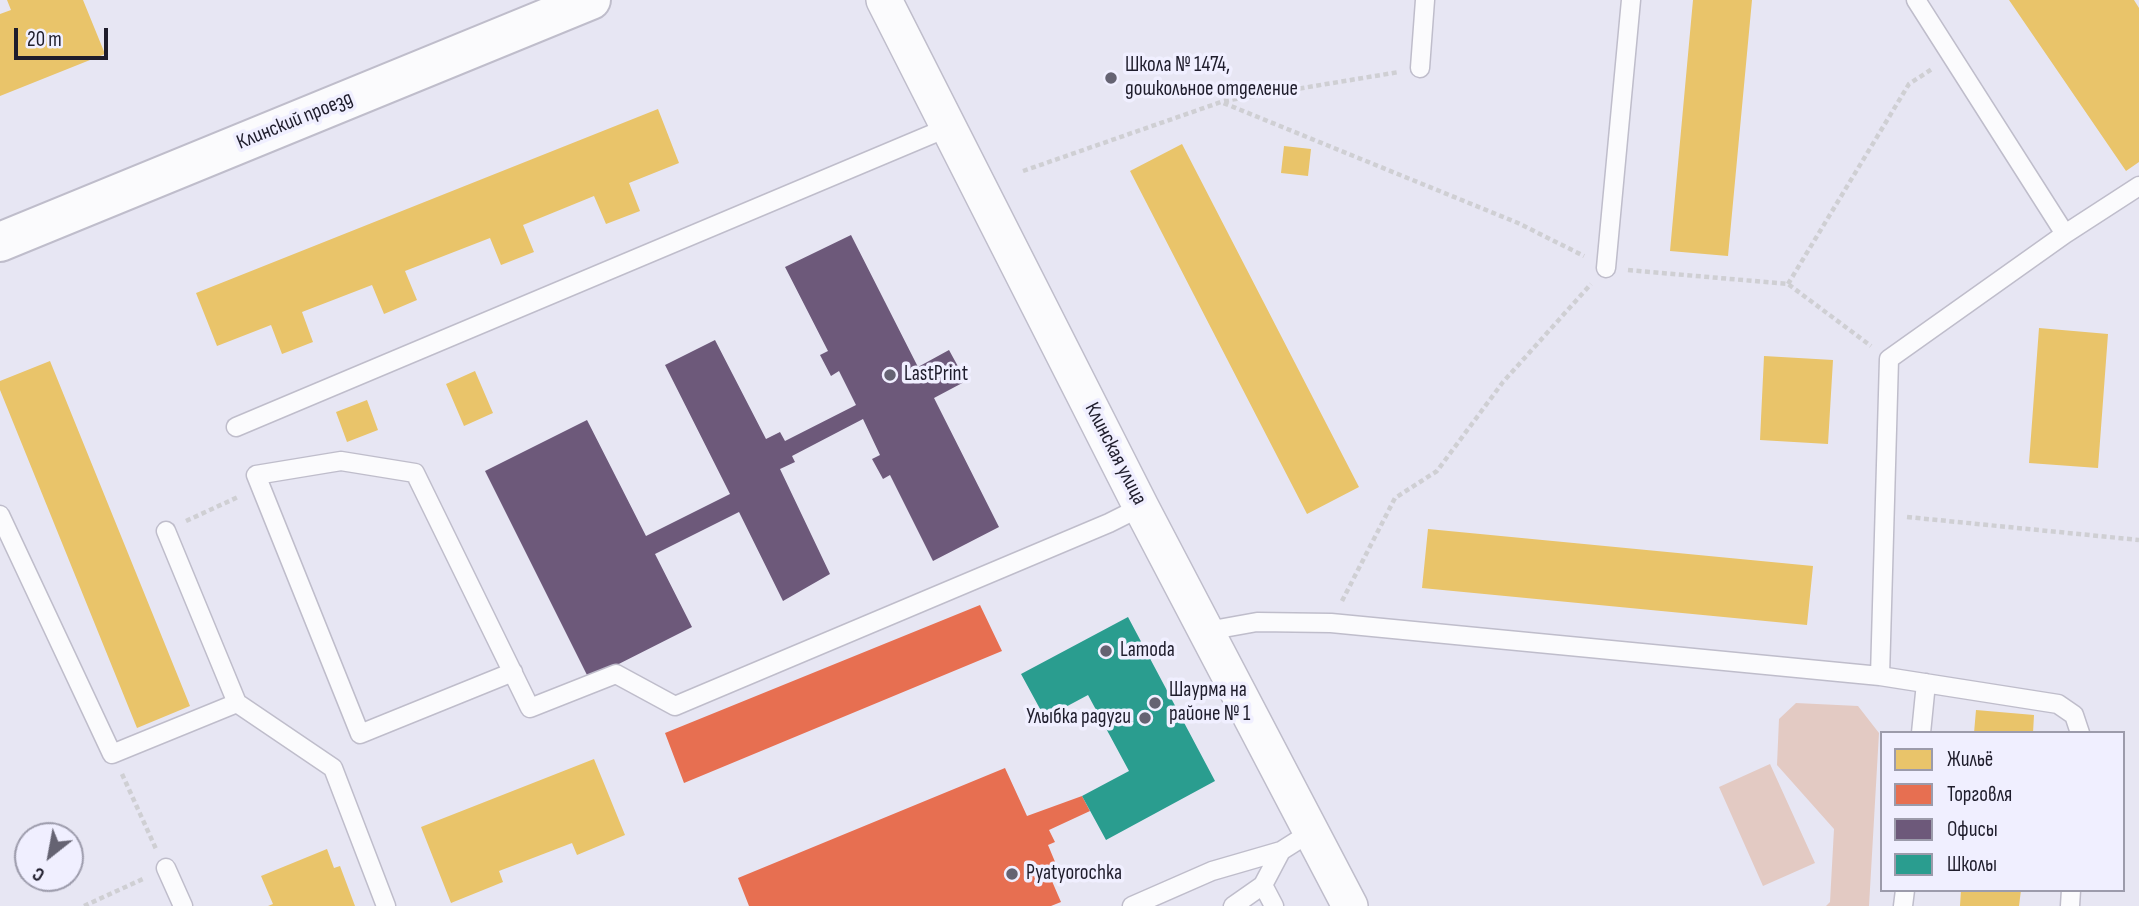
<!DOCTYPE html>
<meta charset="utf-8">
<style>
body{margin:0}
#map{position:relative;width:2139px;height:906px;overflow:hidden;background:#e7e6f3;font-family:"Sofia Sans Condensed",sans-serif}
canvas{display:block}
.legend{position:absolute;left:1880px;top:731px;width:245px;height:161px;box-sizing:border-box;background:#f0efff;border:2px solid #9c9bab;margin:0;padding:9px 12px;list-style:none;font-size:21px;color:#1f1d2c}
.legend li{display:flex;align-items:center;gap:14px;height:35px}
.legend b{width:35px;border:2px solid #9c9bab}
.north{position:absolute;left:14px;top:822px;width:70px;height:70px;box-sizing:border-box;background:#f0efff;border:2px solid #9c9bab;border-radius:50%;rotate:211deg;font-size:19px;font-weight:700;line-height:28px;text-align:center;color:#1f1d2c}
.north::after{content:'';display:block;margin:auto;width:24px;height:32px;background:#656372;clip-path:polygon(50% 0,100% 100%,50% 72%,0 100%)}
.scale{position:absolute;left:14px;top:28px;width:94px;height:32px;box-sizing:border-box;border:4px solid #1f1d2c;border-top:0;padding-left:9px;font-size:21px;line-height:24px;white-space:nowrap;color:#1f1d2c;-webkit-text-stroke:5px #f0efff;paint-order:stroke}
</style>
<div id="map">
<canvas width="2139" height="906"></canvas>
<ul class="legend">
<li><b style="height:19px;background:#e9c46a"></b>Жильё</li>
<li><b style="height:19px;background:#e76f51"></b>Торговля</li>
<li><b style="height:19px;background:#6d597a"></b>Офисы</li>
<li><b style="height:19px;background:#2a9d8f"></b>Школы</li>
</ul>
<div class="north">С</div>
<div class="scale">20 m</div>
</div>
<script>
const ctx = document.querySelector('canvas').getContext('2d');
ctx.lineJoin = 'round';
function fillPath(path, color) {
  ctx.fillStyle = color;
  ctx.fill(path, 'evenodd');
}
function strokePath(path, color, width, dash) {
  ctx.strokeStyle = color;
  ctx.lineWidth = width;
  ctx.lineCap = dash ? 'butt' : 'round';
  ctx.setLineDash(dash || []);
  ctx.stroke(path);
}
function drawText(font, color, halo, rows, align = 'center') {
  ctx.font = font + ' "Sofia Sans Condensed",sans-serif';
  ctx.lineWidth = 7;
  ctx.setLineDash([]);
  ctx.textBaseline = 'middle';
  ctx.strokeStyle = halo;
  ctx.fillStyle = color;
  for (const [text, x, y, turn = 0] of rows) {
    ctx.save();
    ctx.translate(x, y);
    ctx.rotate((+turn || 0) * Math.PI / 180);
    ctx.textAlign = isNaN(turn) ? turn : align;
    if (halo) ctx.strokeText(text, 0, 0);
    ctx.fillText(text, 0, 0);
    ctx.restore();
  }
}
fillPath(new Path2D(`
 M1796,703L1858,706L1879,733L1869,906H1826L1830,902L1834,829L1777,765L1779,719Z
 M1770,764L1815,863L1763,886L1719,787Z`), '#e3cac3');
fillPath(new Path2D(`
 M7,0H83L105,54L0,96V14L11,10Z
 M1693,0H1752L1728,256L1670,251Z
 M2009,0H2134L2139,8V162L2126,171Z
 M658,109L679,163L629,183L640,211L606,224L594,196L523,225L534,252L501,265L490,238L405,271L417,300L384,314L372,285L302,312L313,342L282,354L271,325L217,346L196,293Z
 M1182,144L1359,487L1307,514L1130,171Z
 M1284,146L1311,149L1308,176L1281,173Z
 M2039,328L2108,334L2098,468L2029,463Z
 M1764,356L1833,360L1828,444L1760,440Z
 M50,361L190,706L137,728L0,390V381Z
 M475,371L493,413L464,426L446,384Z
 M367,400L378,430L347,442L336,412Z
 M1428,529L1813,566L1807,625L1422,588Z
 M1976,710L2034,715L2033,733H1974Z
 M594,759L625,835L577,855L572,843L499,871L503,882L451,903L421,827Z
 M327,849L334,868L340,866L355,906H268L273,904L261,876Z
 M1961,890H2021L2019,906H1960Z`), '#e9c46a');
fillPath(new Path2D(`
 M980,605L1002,651L684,783L665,733Z
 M1005,768L1027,816L1082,796L1090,811L1049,830L1055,842L1048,845L1058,869L1048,872L1061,902L1051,906H749L738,878Z`), '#e76f51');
fillPath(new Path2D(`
 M851,235L918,367L949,350L966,381L934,398L999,527L933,561L890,475L883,479L872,459L880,455L863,419L792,456L795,462L780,469L830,574L783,601L739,512L655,554L692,627L589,679L485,471L587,420L646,536L730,494L665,365L715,340L766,439L780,432L785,441L856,405L839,371L831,376L820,355L828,351L785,267Z`), '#6d597a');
fillPath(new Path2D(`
 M1128,617L1215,781L1106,840L1082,796L1129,771L1088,695L1045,718L1021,674Z`), '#2a9d8f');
const service = new Path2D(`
 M1916,0L2065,234L2139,186
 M1420,68L1425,0
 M1606,268L1631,0
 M236,427L949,127
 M0,515L112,754L237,703L333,768L386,906
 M166,531L237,703
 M1207,631L1257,622L1331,623L1880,676L2058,704L2074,715L2080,733
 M513,672L360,734L256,475L341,461L415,473L530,708L616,674L675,706L1109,523L1141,507
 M1880,676L1889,359L2065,234
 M1921,733L1926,683
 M166,868L183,906
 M1263,885L1274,906
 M1132,906L1212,871L1281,851L1311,832
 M1233,906L1263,885L1281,851
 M1903,906L1905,890
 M2070,906L2071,890`);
const minor = new Path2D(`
 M884,0L1141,507L1350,906`);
const tertiary = new Path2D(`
 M0,242L591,0`);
strokePath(service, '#bfbdcb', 21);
strokePath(minor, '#bfbdcb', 38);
strokePath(tertiary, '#bfbdcb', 42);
strokePath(new Path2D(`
 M1224,101L1399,72
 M1023,171L1221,102L1518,223L1584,256
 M1628,270L1788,284L1871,346
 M1788,284L1909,84L1932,69
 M1907,517L2139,540
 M186,521L238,497
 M1342,601L1395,498L1437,471L1503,382L1591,284
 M122,774L156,849
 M84,906L145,878`), '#cfcfd3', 4.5, [5, 3.5]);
strokePath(service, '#fbfbfd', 18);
strokePath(minor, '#fbfbfd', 35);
strokePath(tertiary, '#fbfbfd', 38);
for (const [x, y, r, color] of [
 [1111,78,7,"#656372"],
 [890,375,7,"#656372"],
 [1106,651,7,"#656372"],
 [1155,703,7,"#656372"],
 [1145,718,7,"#656372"],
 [1012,874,7,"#656372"]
]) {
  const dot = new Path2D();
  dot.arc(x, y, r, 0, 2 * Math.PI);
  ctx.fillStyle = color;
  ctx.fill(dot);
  strokePath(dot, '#f0efff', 2.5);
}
drawText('21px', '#1f1d2c', '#f0efff', [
 ["Школа № 1474,",1125,66],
 ["дошкольное отделение",1125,90],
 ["LastPrint",904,375],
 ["Lamoda",1120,651],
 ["Шаурма на",1169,691],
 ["районе № 1",1169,715],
 ["Улыбка радуги",1131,718,"right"],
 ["Pyatyorochka",1026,874]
], 'left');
drawText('21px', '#1f1d2c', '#f0efff', [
 ["Клинский проезд",295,121,-22],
 ["Клинская улица",1115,454,63]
]);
</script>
